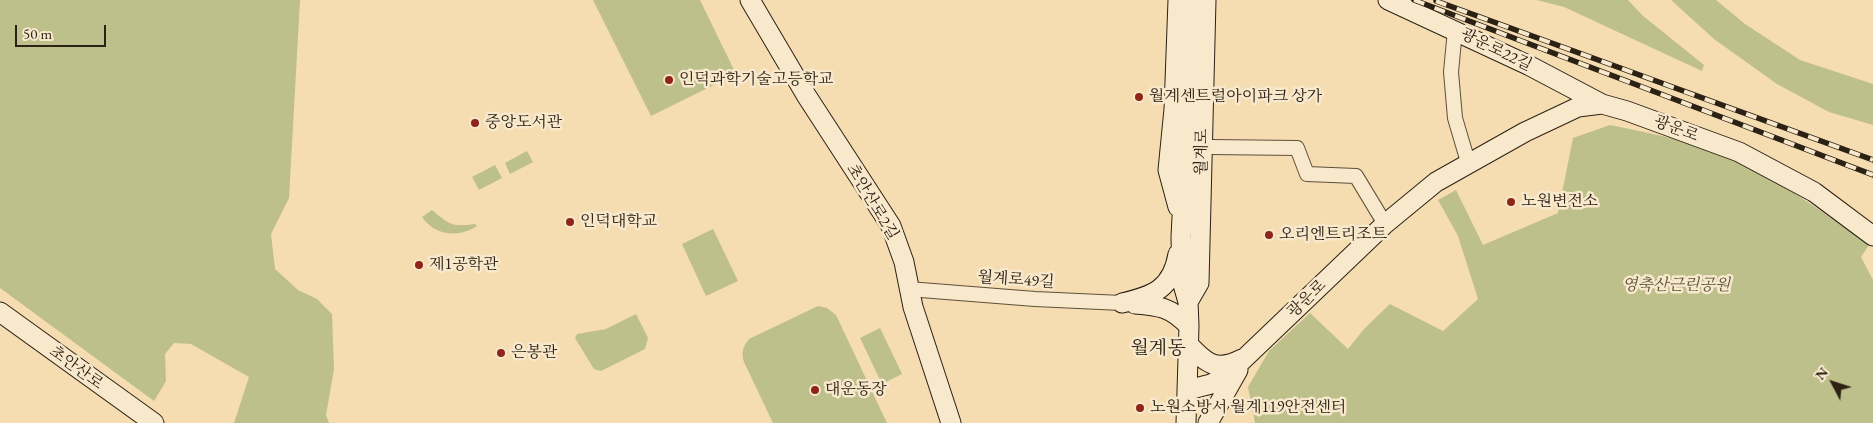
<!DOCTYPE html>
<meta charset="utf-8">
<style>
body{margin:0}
#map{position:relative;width:1873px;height:423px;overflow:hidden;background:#f5dcb1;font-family:"EB Garamond",serif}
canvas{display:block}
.north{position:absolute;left:1808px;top:358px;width:50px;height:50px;-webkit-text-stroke:4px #f8e8cc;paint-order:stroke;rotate:310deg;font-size:14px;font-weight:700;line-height:20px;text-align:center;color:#2b2115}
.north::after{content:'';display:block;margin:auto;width:18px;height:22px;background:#2b2115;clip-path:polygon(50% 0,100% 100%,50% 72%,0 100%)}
.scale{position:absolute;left:15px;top:25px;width:91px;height:22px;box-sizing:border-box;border:2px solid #2b2115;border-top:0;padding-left:6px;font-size:15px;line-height:18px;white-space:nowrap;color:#2b2115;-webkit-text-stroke:4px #f8e8cc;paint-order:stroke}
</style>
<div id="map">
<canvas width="1873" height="423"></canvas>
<div class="north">N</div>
<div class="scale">50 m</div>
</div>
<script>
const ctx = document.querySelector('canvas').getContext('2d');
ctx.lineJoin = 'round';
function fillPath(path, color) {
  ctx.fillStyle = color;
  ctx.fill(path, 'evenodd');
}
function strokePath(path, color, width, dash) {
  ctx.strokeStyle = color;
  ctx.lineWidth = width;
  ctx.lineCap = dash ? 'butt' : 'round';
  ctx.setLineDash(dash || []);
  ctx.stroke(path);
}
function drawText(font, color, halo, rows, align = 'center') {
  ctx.font = font + ' "EB Garamond","Noto Serif KR",serif';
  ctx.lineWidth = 5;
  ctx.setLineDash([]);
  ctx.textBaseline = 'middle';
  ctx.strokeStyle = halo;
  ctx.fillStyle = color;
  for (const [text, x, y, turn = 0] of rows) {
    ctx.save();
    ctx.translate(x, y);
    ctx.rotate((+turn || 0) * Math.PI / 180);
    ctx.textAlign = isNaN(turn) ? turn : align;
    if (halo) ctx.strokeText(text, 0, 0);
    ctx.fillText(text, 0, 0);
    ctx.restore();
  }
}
fillPath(new Path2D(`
 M0,0H300L289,198L271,234L275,269L298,290L317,299L332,314L334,369L326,415L329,423H234L249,377L191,344L174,343L165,354L166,381L154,401L0,288Z
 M593,0H700L736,74L651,116Z
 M1537,0H1628L1642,15L1704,65L1702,71L1564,7Z
 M1671,0H1716L1745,24L1800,60L1873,84V125L1829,112L1777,84L1714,39Z
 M1610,125C1653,134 1698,142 1738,161C1785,184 1827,215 1869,245L1861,257L1873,280V423H1255L1248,387L1269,351L1310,313L1348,349L1364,329L1390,304L1443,331L1478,299L1458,236L1438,200L1456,190L1483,245L1558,213L1573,138Z
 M527,151L533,162L510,174L505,163Z
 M495,165L502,178L479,190L472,177Z
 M432,210C450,225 451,227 475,224L477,226C459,238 435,236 422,217Z
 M713,229L738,281L706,296L682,244Z
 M818,306L827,308L836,315L887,423H773L744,362C741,353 743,346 749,339Z
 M636,314L648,338L645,349L601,371L594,369L575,338L577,334L606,329Z
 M880,328L902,374L882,384L860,338Z`), '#bdc08a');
const street = new Path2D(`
 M1455,30L1451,72L1455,118L1468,162
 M1211,147L1297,148L1307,174L1356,176L1385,224
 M908,289L1035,299L1122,303`);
const secondary = new Path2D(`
 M750,0L806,95L891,226L904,262L913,307L951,423
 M1178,0L1174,109L1168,170L1178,207
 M1388,0L1530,66L1602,104
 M1188,302L1199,283L1206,0
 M1122,303C1153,296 1172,289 1178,254
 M1135,304C1160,306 1170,307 1189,326
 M0,312L154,423
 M1189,345C1207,364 1216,372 1242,359
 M1188,390L1211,384L1227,375L1385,224L1436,182L1525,132L1578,107L1602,104L1627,111L1739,152L1814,192L1873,236
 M1186,423L1189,326L1188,302L1182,281L1181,237L1193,0
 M1208,423L1238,370`);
strokePath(street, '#5e503c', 16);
strokePath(secondary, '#2b2115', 21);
strokePath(street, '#f8e8cc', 14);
strokePath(secondary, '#f8e8cc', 19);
const rail = new Path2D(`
 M1414,0L1873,175
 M1436,1L1873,160`);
strokePath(rail, '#2b2115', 5.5);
strokePath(rail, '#f8e8cc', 4, [11]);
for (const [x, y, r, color] of [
 [669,80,5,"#8f2418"],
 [1139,97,5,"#8f2418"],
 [475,123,5,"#8f2418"],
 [1511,202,5,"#8f2418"],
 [570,222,5,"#8f2418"],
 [1269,235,5,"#8f2418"],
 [419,265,5,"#8f2418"],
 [501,353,5,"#8f2418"],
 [815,390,5,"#8f2418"],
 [1140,408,5,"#8f2418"]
]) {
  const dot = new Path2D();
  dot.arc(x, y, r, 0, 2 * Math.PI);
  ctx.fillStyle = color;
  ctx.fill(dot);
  strokePath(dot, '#f8e8cc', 2);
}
drawText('16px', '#2b2115', '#f8e8cc', [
 ["광운로22길",1496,50,26],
 ["광운로",1676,129,21],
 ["월계로",1202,152,-89],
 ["초안산로2길",872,202,59],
 ["월계로49길",1016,280,4],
 ["광운로",1307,299,-44],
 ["초안산로",76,368,36]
]);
drawText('16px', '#2b2115', '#f8e8cc', [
 ["인덕과학기술고등학교",679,80],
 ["월계센트럴아이파크 상가",1149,97],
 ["중앙도서관",485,123],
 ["노원변전소",1521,202],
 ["인덕대학교",580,222],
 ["오리엔트리조트",1279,235],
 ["제1공학관",429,265],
 ["은봉관",511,353],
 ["대운동장",825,390],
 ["노원소방서 월계119안전센터",1150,408]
], 'left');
drawText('italic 16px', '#575138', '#f8e8cc', [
 ["영축산근린공원",1676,286]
]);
drawText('19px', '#2b2115', '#f8e8cc', [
 ["월계동",1158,349]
]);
</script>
